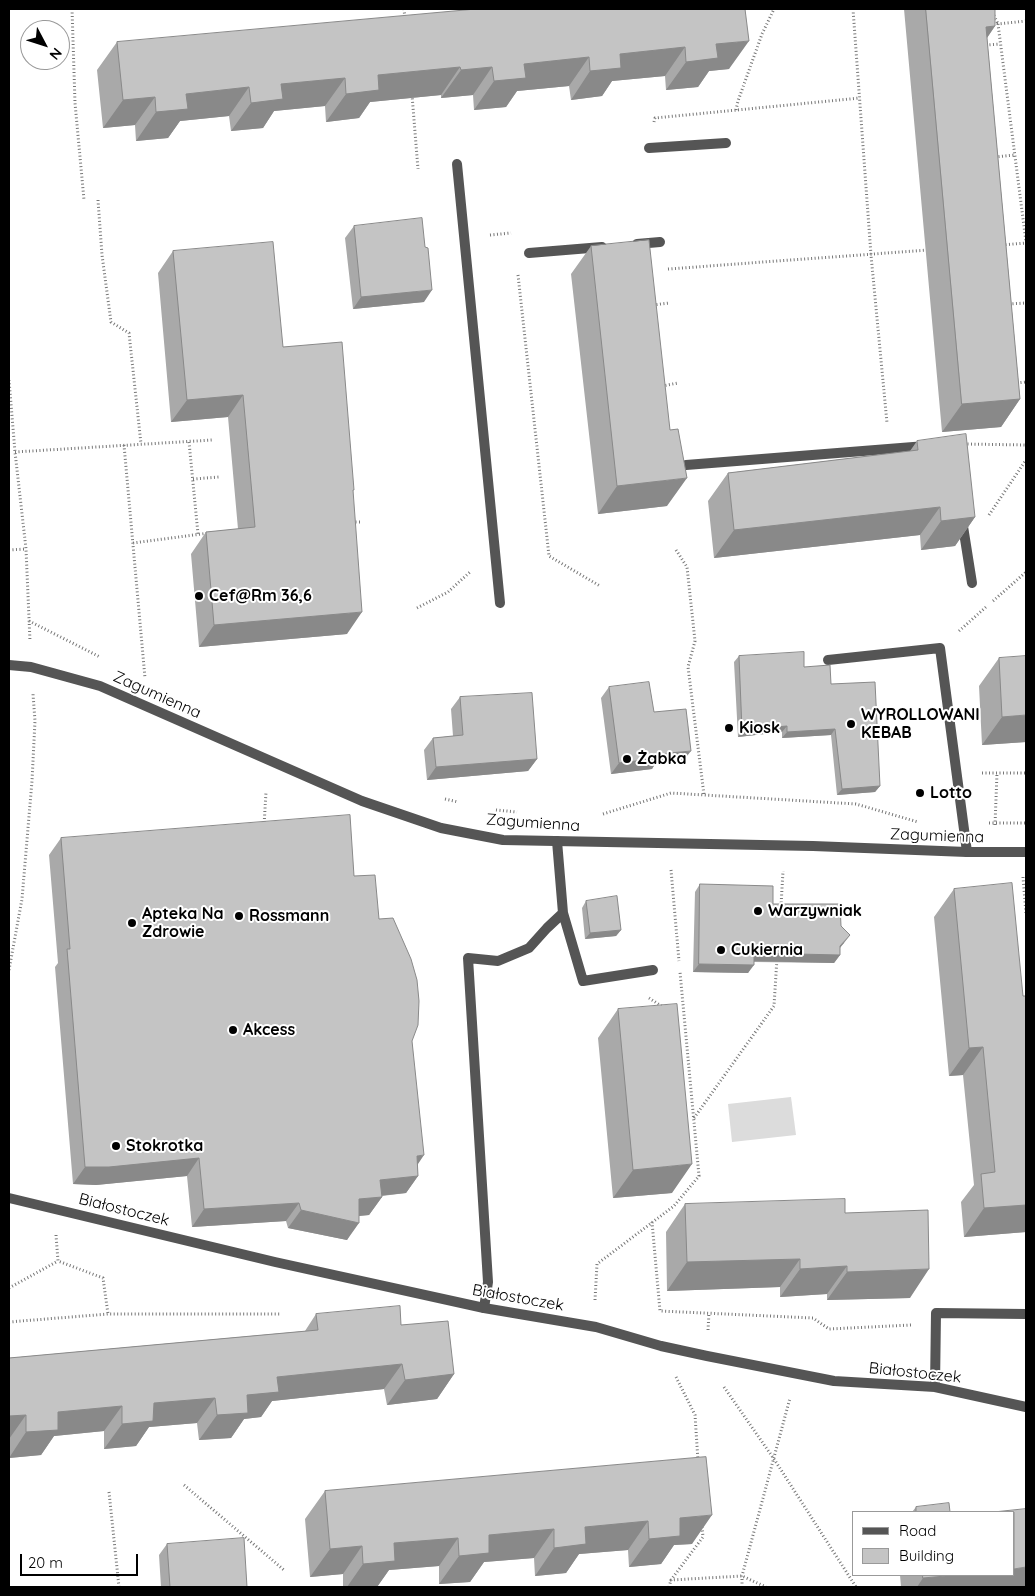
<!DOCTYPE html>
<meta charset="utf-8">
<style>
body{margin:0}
#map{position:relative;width:1035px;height:1596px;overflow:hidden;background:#fff;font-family:Quicksand,sans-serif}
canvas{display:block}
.frame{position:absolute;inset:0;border:10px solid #000;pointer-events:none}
.legend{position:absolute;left:852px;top:1511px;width:162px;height:65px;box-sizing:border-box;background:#fff;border:1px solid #999;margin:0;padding:6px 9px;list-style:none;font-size:15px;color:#000}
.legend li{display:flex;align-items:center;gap:10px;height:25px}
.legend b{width:25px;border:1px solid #999}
.north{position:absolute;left:20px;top:20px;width:50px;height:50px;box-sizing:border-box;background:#fff;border:1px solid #999;border-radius:50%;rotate:130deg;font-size:14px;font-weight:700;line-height:20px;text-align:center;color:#000}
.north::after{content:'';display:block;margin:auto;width:18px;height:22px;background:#000;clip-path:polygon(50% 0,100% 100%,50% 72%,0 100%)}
.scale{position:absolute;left:20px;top:1554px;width:118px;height:22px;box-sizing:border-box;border:2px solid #000;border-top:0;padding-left:6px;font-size:15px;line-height:18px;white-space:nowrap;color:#000;-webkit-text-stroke:4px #fff;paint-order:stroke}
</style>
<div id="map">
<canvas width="1035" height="1596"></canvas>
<div class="frame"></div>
<ul class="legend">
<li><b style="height:6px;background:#555"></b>Road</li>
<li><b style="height:14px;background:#c4c4c4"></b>Building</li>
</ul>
<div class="north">N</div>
<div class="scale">20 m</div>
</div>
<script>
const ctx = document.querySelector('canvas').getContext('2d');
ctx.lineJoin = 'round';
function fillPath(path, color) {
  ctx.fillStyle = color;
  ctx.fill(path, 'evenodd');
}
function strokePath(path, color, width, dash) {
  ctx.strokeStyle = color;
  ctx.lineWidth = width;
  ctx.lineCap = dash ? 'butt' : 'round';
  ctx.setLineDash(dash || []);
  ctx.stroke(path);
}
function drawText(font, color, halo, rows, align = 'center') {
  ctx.font = font + ' Quicksand,sans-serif';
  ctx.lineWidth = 4;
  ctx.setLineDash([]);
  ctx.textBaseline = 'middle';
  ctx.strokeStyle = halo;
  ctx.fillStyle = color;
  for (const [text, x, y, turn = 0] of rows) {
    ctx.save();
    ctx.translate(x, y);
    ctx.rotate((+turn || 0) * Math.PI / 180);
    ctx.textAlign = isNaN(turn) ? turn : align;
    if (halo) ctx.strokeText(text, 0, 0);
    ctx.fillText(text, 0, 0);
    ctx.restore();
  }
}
fillPath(new Path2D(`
 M791,1097L796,1135L732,1142L728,1104Z`), '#dcdcdc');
strokePath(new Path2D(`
 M72,9L75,103L84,200
 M404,9L405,19
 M853,9L871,255L887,423
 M991,9L998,24
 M1026,21L998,24L1026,242
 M986,45L1000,44
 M412,95L418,169
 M736,110L738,101L762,34L774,9
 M654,122L655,118L860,98
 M995,157L1015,155
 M98,200L102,255L111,322L129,333L141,444
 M490,235L511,233
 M1002,245L1026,243
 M668,269L928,250
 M518,275L549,556L600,586
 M1009,304L1026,303
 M653,305L669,303
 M9,380L15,452L26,549L30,641
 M1017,383L1026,382
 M662,386L678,383
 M189,442L198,534
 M964,444L1026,445
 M124,445L145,678
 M15,452L212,440
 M193,479L219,477
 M989,515L1026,460
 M352,522H361
 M133,543L209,533
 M9,550L26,549
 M676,550L687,567L695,641L688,667L704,795
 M993,601L1026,572
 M417,608L448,592L470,572
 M29,621L100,657
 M959,631L986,607
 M982,773H1026
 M445,799L458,802
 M496,810L517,812
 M603,814L671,793L856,804L918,822
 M989,823H1026
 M995,825L997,773
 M264,826L266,792
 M671,870L679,961
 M1023,877L1026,914
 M781,906L783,871
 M9,970L22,899L32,781L35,721L33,694
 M649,998L663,1007
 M694,1118L774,1006L777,958
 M652,1222L660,1311L813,1318L829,1329L911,1325
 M56,1235L58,1261L103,1278L108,1314
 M9,1288L58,1261
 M595,1300L597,1264L674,1206L699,1176L680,972
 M9,1322L108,1314H280
 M708,1330L709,1313
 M676,1377L695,1415L698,1461
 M724,1387L774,1459L856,1587
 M184,1485L284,1570
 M109,1492L119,1587
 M702,1527L703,1537L671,1580L742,1576L766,1587
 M669,1587L671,1580
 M742,1587V1576L790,1398`), '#777', 3, [1, 2.5]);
strokePath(new Path2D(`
 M649,148L726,143
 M457,164L500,603
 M637,244L660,242
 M529,253L602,247
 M686,465L926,446
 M962,520L972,583
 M828,660L940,648L967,852
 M563,913L583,981L653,970
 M484,1308L488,1282L468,958L498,961L529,948L547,928L563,913L557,841`), '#555', 10);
strokePath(new Path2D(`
 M9,665L31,667L100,686L362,801L441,828L503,840L813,846L967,852H1026
 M9,1198L275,1262L484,1308L596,1327L661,1346L707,1356L834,1381L935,1387L1026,1407
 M935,1387L936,1313L1026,1314`), '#555', 10);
fillPath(new Path2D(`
 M745,9L729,69L709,71L698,87L666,90L665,76L612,81L602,96L571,100L569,86L517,91L506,107L474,110L473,95L441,98V95L370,102L359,118L326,122L325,106L274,111L263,128L231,131L229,116L180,121L168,138L136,141L135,125L103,128L97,70L117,42Z
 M904,9H995V26L987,38L1020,399L1001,427L942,432Z
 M354,226L424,302L353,309L345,238Z
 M591,246L667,506L598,514L571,274Z
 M173,251L283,347L353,492L347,634L199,647L191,554L206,532L238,529L228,417L171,422L158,273Z
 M917,441L975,517L955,546L921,550L920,535L714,558L708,501L728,473L910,451Z
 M739,656L804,667L831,684L880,786L875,792L837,795L831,735L782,738V732L738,737L734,662Z
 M999,658L1026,742L982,745L979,686Z
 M609,687L654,712L683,761L655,764L652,769L611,774L601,698Z
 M460,697L537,759L528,771L427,780L424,750L433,738L453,736L451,709Z
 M61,838L354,876L379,919L412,1041L418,1176L406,1193L382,1196V1197L369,1215L359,1216L347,1240L288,1228L286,1221L192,1227L187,1176L96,1185L73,1184L55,967L58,963L49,855Z
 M700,884L773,904L841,926L844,943L840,948V955L834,963L754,962L748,973L693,972L695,892Z
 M954,889L1023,996H1026V1232L964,1237L961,1202L974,1185L963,1075L949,1076L934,917Z
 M586,901L621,930L616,936L585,939L582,908Z
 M618,1009L672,1193L613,1198L598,1038Z
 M685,1204L845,1213L910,1298L827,1300V1294L780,1297V1287L667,1291L666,1232Z
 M316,1314L401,1325L454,1374L437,1399L387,1405L384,1389L272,1401L261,1417L244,1419L231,1438L199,1440L197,1423L149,1427L136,1446L104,1449V1431L54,1436L41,1455L9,1458V1358L305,1331Z
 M706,1457L692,1544L674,1545L661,1564L629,1567L628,1550L579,1554L566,1573L535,1576L534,1558L484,1562L470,1582L439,1584V1566L389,1570L377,1587H343V1574L310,1577L305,1519L325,1491Z
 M916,1507L950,1512H912Z
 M167,1544L247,1587H161L159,1555Z
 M900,1575H1014L1026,1587H901Z`), '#a9a9a9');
fillPath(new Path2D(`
 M995,26L976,54L986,27Z
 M749,41L729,69L709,71L698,87L666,90L686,62L716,44Z
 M685,47L665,76L612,81L602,96L571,100L590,71L620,54Z
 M589,57L569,86L517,91L506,107L474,110L494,81L524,64Z
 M460,67L441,95L370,102L359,118L326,122L346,94L378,75Z
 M492,67L473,95L441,98L461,70Z
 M345,78L325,106L274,111L263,128L231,131L251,103L281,84Z
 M249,87L229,116L180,121L168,138L136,141L156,112L186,94Z
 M155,97L135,125L103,128L123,100Z
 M432,290L424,302L353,309L361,297Z
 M243,395L228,417L171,422L187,400Z
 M1020,399L1001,427L942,432L962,404Z
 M687,478L667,506L598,514L617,486Z
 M940,507L920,535L714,558L734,530Z
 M975,517L955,546L921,550L941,521Z
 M362,612L347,634L199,647L214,625Z
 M1026,715V742L982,745L1002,717Z
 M787,726L782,732L738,737L742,730Z
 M835,729L831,735L782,738L787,732Z
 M691,751L683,761L655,764L652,769L611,774L619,763L659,754Z
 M537,759L528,771L427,780L436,767Z
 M880,786L875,792L837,795L842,789Z
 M621,930L616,936L585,939L590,933Z
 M850,935L844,943L834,954L840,946Z
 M754,953L840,955L834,963L748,961Z
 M699,964L754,965L748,973L693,972Z
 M983,1047L963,1075L949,1076L969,1048Z
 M424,1155L412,1173L417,1156Z
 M199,1158L187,1176L96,1185L73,1184L85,1167Z
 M692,1164L672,1193L613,1198L633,1170Z
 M418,1176L406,1193L368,1197L380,1180Z
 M382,1197L369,1215L347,1217L359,1199Z
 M299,1203L286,1221L192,1227L204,1209Z
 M1026,1205V1232L964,1237L984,1208Z
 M301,1210L359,1223L347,1240L288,1228Z
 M800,1259L780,1287L667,1291L687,1262Z
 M847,1266L827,1294L780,1297L800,1269Z
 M929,1269L910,1298L827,1300L847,1272Z
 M402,1364L384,1389L272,1401L261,1417L244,1419L231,1438L199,1440L217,1415L247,1395L277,1377Z
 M454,1374L437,1399L387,1405L405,1380Z
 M215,1398L197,1423L149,1427L136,1446L104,1449L122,1424L154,1403Z
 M122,1406L104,1431L54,1436L41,1455L9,1458L26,1432L58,1412Z
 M26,1415L9,1439V1416Z
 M712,1515L692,1544L674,1545L661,1564L629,1567L649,1539L680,1518Z
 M648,1521L628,1550L579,1554L566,1573L535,1576L554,1548L585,1527Z
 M554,1529L534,1558L484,1562L470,1582L439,1584L459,1556L489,1535Z
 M458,1538L439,1566L389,1570L377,1587H347L363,1564L394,1543Z
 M362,1546L343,1574L310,1577L330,1549Z
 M1026,1567V1587H917L923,1578L957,1575H1014V1569Z`), '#898989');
const building = new Path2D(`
 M476,9H745L749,41L716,44L718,58L686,62L685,47L620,54L621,68L590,71L589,57L524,64L526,78L494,81L492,67L461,70L460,67L378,75L379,90L346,94L345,78L281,84L283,99L251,103L249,87L186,94L188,109L156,112L155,97L123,100L117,42Z
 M926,9H995V26L986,27L1020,399L962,404Z
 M422,218L425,247L428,248L432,290L361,297L354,226Z
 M649,240L670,430L678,429L687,478L617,486L591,246Z
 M273,242L283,347L342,342L354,490H353L362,612L214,625L206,532L255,527L243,395L187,400L173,251Z
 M966,434L975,517L941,521L940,507L734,530L728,473L918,450L917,441Z
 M804,652V667L830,665L831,684L875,682L880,786L842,789L835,729L787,732V726L742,730L739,656Z
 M1026,656V715L1002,717L999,658Z
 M649,682L654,712L686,709L691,751L659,754L660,758L619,763L609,687Z
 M532,693L537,759L436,767L433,738L463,735L460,697Z
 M350,815L354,876L375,875L379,919L393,918L411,959L417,980L419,1001L418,1025L412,1041L424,1155L417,1156L418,1176L380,1180L382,1197L359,1199V1223L301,1210L299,1203L204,1209L199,1158L109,1167H85L67,949H70L61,838Z
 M1012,883L1023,996H1026V1205L984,1208L981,1174L995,1172L983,1047L969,1048L954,889Z
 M700,884L773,886V904H840L841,926L850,935L840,946V955L754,953V965L699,964Z
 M617,896L621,930L590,933L586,901Z
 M677,1004L692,1164L633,1170L618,1009Z
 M845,1199V1213L928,1210L929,1269L847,1272V1266L800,1269V1259L687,1262L685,1204Z
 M400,1306L401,1325L448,1321L454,1374L405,1380L402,1364L277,1377L279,1392L247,1395L248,1413L217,1415L215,1398L154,1403L153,1421L122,1424V1406L58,1412V1430L26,1432V1415L9,1416V1358L318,1330L316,1314Z
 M706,1457L712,1515L680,1518V1536L649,1539L648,1521L585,1527L586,1544L554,1548V1529L489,1535V1553L459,1556L458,1538L394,1543L395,1561L363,1564L362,1546L330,1549L325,1491Z
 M949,1503L950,1512H916V1507Z
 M1026,1509V1567L1014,1569V1512H994Z
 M244,1538L247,1587H170L167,1544Z
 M923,1575H957L923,1578Z`);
fillPath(building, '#c4c4c4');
strokePath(building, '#898989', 1);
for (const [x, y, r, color] of [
 [199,596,5,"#000"],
 [851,724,5,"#000"],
 [729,728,5,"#000"],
 [627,759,5,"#000"],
 [920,793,5,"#000"],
 [758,911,5,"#000"],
 [239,916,5,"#000"],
 [132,923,5,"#000"],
 [721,950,5,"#000"],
 [233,1030,5,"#000"],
 [116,1146,5,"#000"]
]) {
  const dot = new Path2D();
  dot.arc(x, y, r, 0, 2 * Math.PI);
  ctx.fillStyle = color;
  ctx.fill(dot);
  strokePath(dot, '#fff', 2);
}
drawText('bold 16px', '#000', '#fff', [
 ["Cef@Rm 36,6",209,596],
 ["WYROLLOWANI",861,715],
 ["KEBAB",861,733],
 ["Kiosk",739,728],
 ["Żabka",637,759],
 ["Lotto",930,793],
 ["Warzywniak",768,911],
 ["Apteka Na",142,914],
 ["Zdrowie",142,932],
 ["Rossmann",249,916],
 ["Cukiernia",731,950],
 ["Akcess",243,1030],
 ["Stokrotka",126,1146]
], 'left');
drawText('16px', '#000', '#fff', [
 ["Zagumienna",157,695,24],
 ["Zagumienna",533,823,4],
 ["Zagumienna",937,836,2],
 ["Białostoczek",124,1210,14],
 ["Białostoczek",518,1298,10],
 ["Białostoczek",915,1373,6]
]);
</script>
